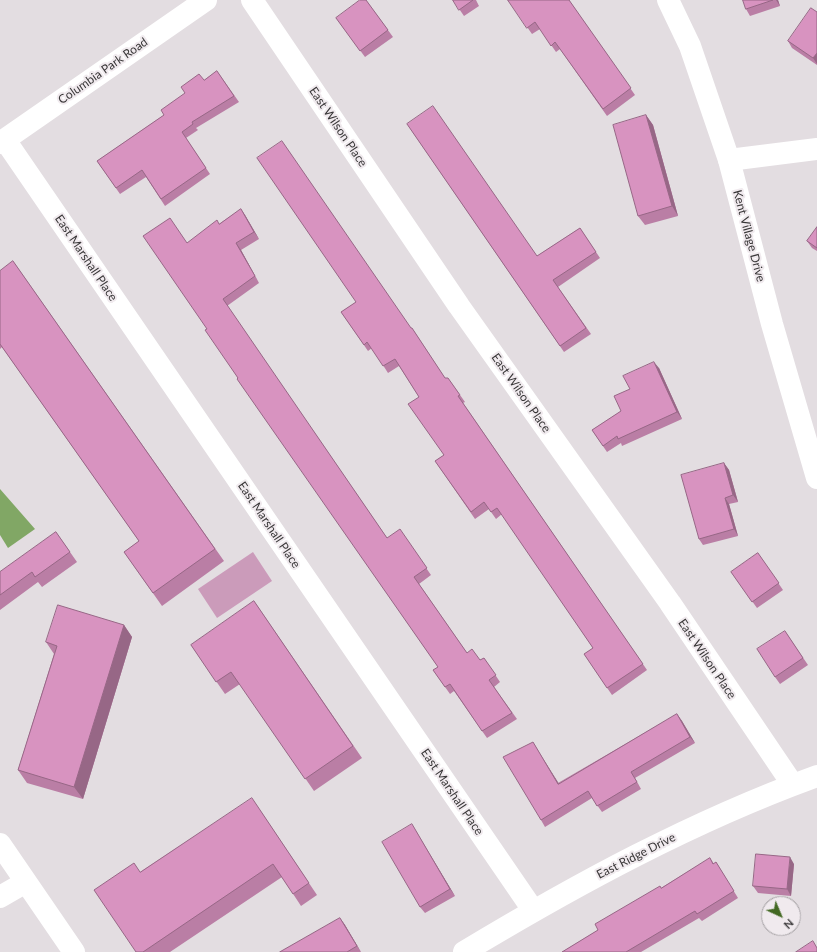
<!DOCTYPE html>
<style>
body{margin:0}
#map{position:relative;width:817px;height:952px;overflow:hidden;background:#e3dde1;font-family:Lato,sans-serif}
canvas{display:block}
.north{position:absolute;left:761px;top:896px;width:40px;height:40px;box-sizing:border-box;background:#f0eaee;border:1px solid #a6a2a5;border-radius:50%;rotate:136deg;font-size:11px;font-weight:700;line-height:16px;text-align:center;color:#383637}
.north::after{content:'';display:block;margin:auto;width:14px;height:18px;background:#426822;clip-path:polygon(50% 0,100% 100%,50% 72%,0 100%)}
</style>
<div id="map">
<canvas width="817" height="952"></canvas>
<div class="north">N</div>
</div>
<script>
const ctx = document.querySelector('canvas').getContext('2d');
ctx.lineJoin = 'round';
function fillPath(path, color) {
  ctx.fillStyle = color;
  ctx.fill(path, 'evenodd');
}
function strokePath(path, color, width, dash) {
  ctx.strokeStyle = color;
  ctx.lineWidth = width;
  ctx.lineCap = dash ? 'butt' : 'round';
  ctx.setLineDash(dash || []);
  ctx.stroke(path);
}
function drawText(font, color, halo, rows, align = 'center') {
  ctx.font = font + ' Lato,sans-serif';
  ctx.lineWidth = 4;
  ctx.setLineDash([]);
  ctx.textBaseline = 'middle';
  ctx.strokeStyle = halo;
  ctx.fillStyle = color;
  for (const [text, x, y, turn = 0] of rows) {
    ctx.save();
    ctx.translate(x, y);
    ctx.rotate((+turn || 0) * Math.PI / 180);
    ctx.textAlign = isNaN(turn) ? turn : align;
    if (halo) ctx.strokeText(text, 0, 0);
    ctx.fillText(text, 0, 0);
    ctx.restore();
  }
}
fillPath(new Path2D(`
 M253,552L272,581L217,618L198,589Z`), '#cb9bba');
fillPath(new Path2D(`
 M0,489L35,529L8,548L0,535Z`), '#81a765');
strokePath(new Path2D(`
 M252,0L459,306L670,603L793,785
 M5,140L533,910
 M729,160L817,149
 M0,844L74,952
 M0,897L26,882
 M464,952C577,884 693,821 817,776`), '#fff', 22);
strokePath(new Path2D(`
 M668,0L690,46L729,160L772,324L817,478
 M0,143L206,0`), '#fff', 22);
fillPath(new Path2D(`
 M366,0L393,37L365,57L336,18Z
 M453,0H476L479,6L464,16Z
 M508,0H569L635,95L607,116L560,49L556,52L540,29L532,34Z
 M743,0H778L780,6L750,16L746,9Z
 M817,12V65L792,48L788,41Z
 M217,71L239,102L196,128L198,130L186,138L210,174L165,206L146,177L120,194L97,161L164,115L204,80Z
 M646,115L653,125L678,216L645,225L638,216Z
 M407,124L537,256L580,228L600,258L558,287L591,334L564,352Z
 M241,209L245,215L259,239L241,250L259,283L227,306L387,538L404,536L431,575L419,584L467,653L480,660L484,658L500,682L494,687L517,719L487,738L454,691L450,694L433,670L438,667L238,378L207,329L187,243L219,224Z
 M817,227V251L812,248L807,241Z
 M13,261L224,561L162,606L124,552L139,541L2,347L0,349V271Z
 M356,302L411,328H412L445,378H448L465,402L463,403L647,670L612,695L584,654L593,648L502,514L496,519L489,509L475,519L435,461L444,455L419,397L399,366L388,373L372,348L368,351L341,312Z
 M659,368L682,419L622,446L621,443L607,452L592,430L621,411L630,389Z
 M724,463L729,470L738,502L729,504L738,536L703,545L699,539Z
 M56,532L77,562L42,587L38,582L0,610V572Z
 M758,553L783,590L757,608L731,572Z
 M254,601L362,758L314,791L240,684L225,694L191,645Z
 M124,625L132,637L83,799L27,783L18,770L54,654L46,642Z
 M785,631L808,665L780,684L775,677Z
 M677,714L682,721L695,743L635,778L641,789L602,812L592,798L545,827L541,820L533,742L558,783Z
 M260,810L317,895L301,906L282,877L170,952H136L141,872Z
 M416,831L455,896L425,913L420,907Z
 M710,858L714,864L716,862L738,898L702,921L699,918L641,952H562L598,930L661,888Z
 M794,864L791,896L758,893L753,886Z
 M340,918L345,925L361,952H280Z`), '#ba7ea5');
fillPath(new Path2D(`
 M776,0H778L780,6Z
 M817,53V64L813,58Z
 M646,115L653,125L678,216L672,206Z
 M241,209L245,215L259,239L254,232Z
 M236,243L241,250L259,283L255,276Z
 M654,362L659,368L682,419L677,412Z
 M724,463L729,470L738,502L733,495Z
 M725,498L729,504L738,536L734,529Z
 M124,625L132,637L83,799L74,787Z
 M677,714L682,721L695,743L690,737Z
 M533,742L537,749L563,790L558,784Z
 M412,824L416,831L455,896L450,889Z
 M790,857L794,864L791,896L787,889Z
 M340,918L345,925L361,952L357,946Z`), '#976786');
const building = new Path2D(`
 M360,0H366L388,30L360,51L336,18Z
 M453,0H473L459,10Z
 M508,0H569L631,88L603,109L555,42L551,46L535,22L527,28Z
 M743,0H773L746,9Z
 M811,8L817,12V53L813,58L788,41Z
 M217,71L234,96L192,122L193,124L182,132L206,168L161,199L142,170L116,188L97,161L164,115L161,110L185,93L181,87L199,74L204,80Z
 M433,106L537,256L580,228L596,252L553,280L586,328L560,346L407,124Z
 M646,115L672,206L638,216L613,125Z
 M282,141L411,328H412L445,378H448L460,395L458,396L643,664L607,688L584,654L593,648L497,508L491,512L484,502L471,512L435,461L444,455L408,404L419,397L395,359L383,366L367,342L364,345L341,312L356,302L257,158Z
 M241,209L254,232L236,243L255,276L223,299L387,538L400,529L427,568L414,577L467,653L472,649L480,660L484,658L496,675L489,680L512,713L482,731L450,684L445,687L433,670L438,667L237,379L238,378L205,330L207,329L143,236L170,218L187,243L217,220L219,224Z
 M817,227V248L807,241Z
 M13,261L215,549L153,593L124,552L139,541L0,344V271Z
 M654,362L677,412L618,439L617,436L603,446L592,430L621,411L614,396L630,389L623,376Z
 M724,463L733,495L725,498L734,529L699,539L681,475Z
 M56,532L70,552L35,577L32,572L0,595V572Z
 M758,553L779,583L752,602L731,572Z
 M254,601L353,746L305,779L231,672L216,682L191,645Z
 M58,605L124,625L74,787L18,770L57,646L46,642Z
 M785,631L803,658L775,677L757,649Z
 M677,714L690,737L631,772L637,782L597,806L588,791L541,820L503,757L533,742L558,784Z
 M252,798L309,883L293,894L273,864L143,952H136L94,890L134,863L140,872Z
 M412,824L450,889L420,907L382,842Z
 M756,854L790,857L787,889L753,886Z
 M710,858L713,864L716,862L734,891L697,914L695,911L626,952H562L598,930L595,924L660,886L661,888Z
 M340,918L357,946L347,952H280Z
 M813,941L817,948V952H796Z`);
fillPath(building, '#d893c0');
strokePath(building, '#976786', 1);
drawText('12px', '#383637', '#f0eaee', [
 ["Columbia Park Road",103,71,-35],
 ["East Wilson Place",338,127,56],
 ["Kent Village Drive",749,236,75],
 ["East Marshall Place",86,258,56],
 ["East Wilson Place",521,393,55],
 ["East Marshall Place",269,525,56],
 ["East Wilson Place",707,659,56],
 ["East Marshall Place",452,792,56],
 ["East Ridge Drive",636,856,-27]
]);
</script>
